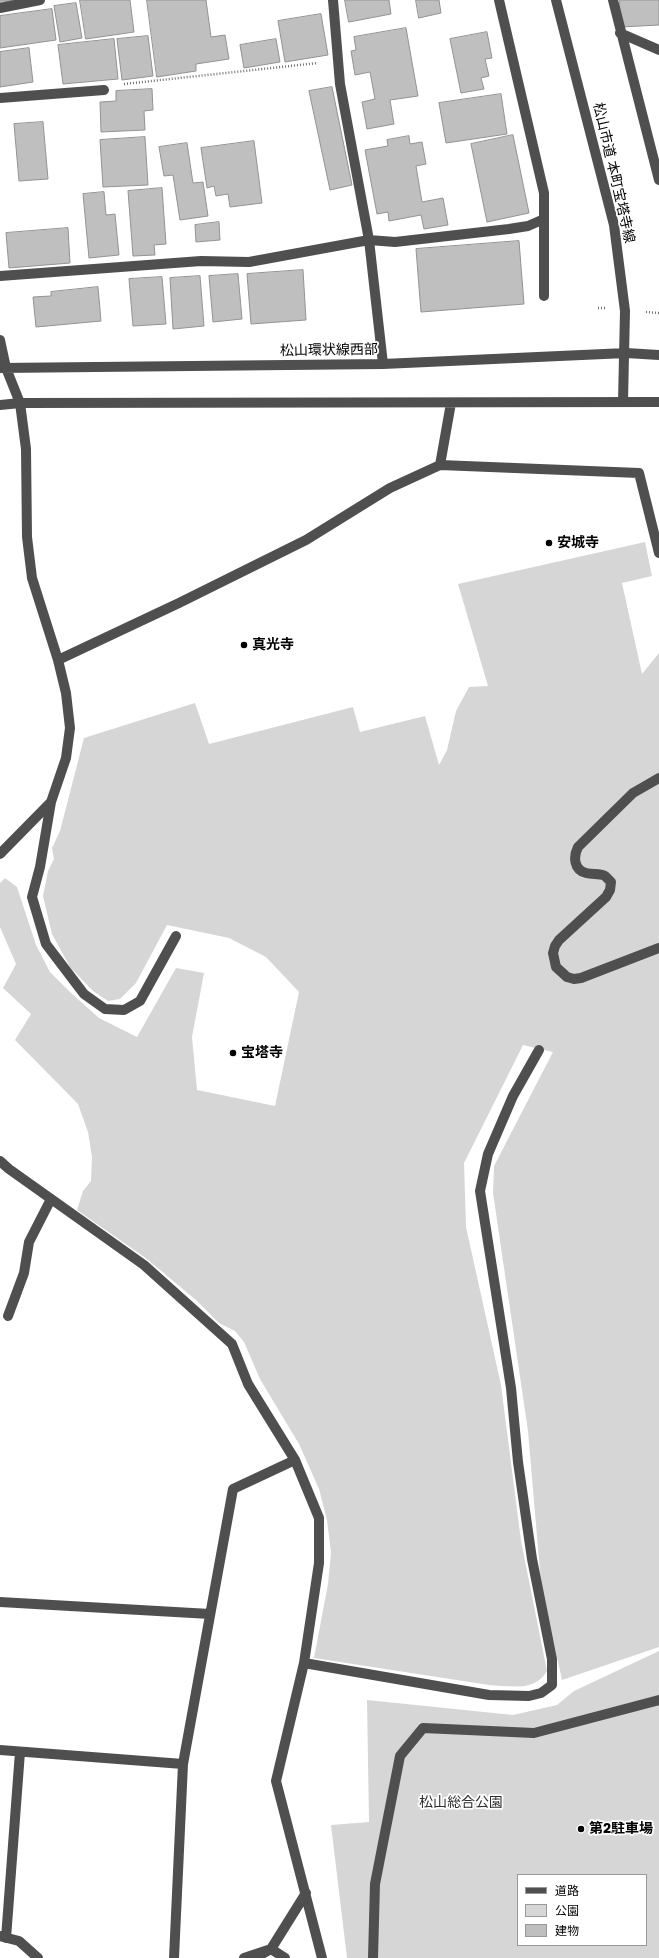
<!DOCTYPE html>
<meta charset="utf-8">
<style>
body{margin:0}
#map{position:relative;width:659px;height:1958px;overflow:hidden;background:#fff;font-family:Poppins,"Noto Sans JP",sans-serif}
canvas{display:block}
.legend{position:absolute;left:517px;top:1874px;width:130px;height:72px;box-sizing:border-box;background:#fff;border:1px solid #999;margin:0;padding:5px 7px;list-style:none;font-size:12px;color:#000}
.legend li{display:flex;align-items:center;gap:8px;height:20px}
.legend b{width:20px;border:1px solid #999}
</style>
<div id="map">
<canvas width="659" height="1958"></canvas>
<ul class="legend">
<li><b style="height:5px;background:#4f4f4f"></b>道路</li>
<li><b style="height:11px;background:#d6d6d6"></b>公園</li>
<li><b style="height:11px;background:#bfbfbf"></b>建物</li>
</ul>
</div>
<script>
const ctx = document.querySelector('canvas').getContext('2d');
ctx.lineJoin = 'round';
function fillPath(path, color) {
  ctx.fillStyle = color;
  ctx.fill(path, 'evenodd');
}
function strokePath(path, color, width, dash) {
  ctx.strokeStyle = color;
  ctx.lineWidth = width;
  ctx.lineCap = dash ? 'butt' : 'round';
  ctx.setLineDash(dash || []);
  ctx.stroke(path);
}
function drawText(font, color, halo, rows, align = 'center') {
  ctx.font = font + ' Poppins,"Noto Sans JP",sans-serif';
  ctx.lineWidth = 3.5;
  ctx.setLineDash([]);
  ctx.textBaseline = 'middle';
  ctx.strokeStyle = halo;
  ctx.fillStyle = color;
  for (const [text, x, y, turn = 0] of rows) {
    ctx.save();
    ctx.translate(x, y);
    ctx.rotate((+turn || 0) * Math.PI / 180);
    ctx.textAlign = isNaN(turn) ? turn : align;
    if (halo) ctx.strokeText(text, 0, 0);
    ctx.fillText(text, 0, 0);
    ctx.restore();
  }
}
fillPath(new Path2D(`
 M645,542L652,576L622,583L642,674L659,653V1647L562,1680L541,1583L528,1431L493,1193L494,1166L553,1052L523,1045L464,1163L466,1227L501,1385L521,1541L547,1671C535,1692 511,1686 489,1685L314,1658L328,1584L331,1553L327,1520L319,1489L299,1444L260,1379L244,1342L235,1331L219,1323L197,1301L147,1259L77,1210L83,1191L91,1181L92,1157L88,1132L78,1104L15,1040L31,1014L3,988L16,964L0,927V883L5,878L17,887L36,945L50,972L70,992L99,1018L137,1037L176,968L204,973L192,1037L197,1090L275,1106L299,992L266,957L229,938L167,925L136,983L120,999L108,1001L93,991L70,967L52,934L43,896L48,871L54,859L52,848L60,831L84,738L195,703L209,744L353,707L360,732L425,716L439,765L447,750L456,711L469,687L488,686L458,584Z
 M659,1651V1958H347L331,1825L369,1822L367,1700L513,1715L557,1705L574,1691ZM518,1875H646V1945H518Z`), '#d6d6d6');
const building = new Path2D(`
 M0,0H14L0,3Z
 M80,0H130L134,32L86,39Z
 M147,0H206L211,37L225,35L229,59L196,64V71L157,77Z
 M345,0H389L391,14L349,22Z
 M416,0H439L441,13L419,18Z
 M620,0H659V25L621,27Z
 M76,3L82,38L60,42L54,6Z
 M52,9L56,40L0,48V16Z
 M321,14L328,55L285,62L278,21Z
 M406,28L418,96L390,100L394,124L367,129L362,102L375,99L370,72L355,75L351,51L356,50L354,37Z
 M487,32L492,58L485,59L489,76L481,78L484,89L461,93L450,39Z
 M148,36L153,76L122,80L117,39Z
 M114,39L118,79L63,84L58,45Z
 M276,39L280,62L244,68L240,45Z
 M29,48L33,82L0,87V52Z
 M332,87L352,185L330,190L309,91Z
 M152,89L153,110L144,111L145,130L101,132L100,102L116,101V91Z
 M501,94L507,134L446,143L439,103Z
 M43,122L48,179L19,181L14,124Z
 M513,135L529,213L487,222L471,144Z
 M409,136L410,144L422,142L426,164L416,166L422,202L443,198L448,225L424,229L421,215L389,221L388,212L377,214L365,150L388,146L387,140Z
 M145,137L148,185L103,187L100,140Z
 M254,141L262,203L230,207L228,194L216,196L214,186L207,188L201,148Z
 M187,143L193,183L203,182L208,216L180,220L173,175L164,176L159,147Z
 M162,188L166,244L154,245L155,255L133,256L128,191Z
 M104,192L106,215L115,214L119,255L89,258L83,194Z
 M219,222L220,240L196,242L195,225Z
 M68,228L70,263L9,268L6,233Z
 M519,241L524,304L421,312L416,249Z
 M303,270L306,320L251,324L247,274Z
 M238,274L242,319L213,322L209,276Z
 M200,276L204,326L173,329L170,278Z
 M162,277L166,324L133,326L129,279Z
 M98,287L101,321L36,327L33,297L51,296V292Z`);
fillPath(building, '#bfbfbf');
strokePath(building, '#939393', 1);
strokePath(new Path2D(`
 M124,84L318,63
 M598,308H605
 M646,312L659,313`), '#717171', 2.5, [1, 2]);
strokePath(new Path2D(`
 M333,0L340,84L369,240L383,364
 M499,0L544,193V296
 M556,0L614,225L625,311L623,402
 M613,0L659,180
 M0,8L40,0
 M620,33L659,50
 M0,98L104,90
 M0,276L201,261L249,262L369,240L395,242L509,229L528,226L544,219
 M0,340L6,368L20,403L26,449L27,537L32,578L58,660
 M0,368L383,364L626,353L659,355
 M0,405L20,403L659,402
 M440,465L639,473L659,553
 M659,778L633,793L578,847C573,857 574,870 586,873C593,875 599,873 605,876L611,882L610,890L606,897L559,940L555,946L553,953L556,967L567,977L574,979L581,978L659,948
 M51,802L40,867L32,897L46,944L84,994L105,1009L124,1010L140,1001L176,936
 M0,854L51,802L66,758L70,728L66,693L58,660L179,603L306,540L390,488L440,465L451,403
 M0,1161L9,1169L144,1265L232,1344L248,1384L295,1460L319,1518V1563L304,1663L276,1781L322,1958
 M8,1316L24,1273L29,1242L51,1199
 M0,1602L210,1614
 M304,1663L489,1695L529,1696L541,1693L552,1685V1659L532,1559L518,1462L511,1388L480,1191L488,1154L513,1096L539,1050
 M0,1750L183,1764
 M0,1936L19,1941L38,1958
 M6,1938L20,1752
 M174,1958L183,1764L233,1489L295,1460
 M244,1958L271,1949L285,1958
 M255,1958L271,1949L306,1893
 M373,1958L375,1884L400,1756L423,1728L534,1733L659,1700`), '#4f4f4f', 10);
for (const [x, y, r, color] of [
 [549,543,4,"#000"],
 [244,645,4,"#000"],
 [233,1053,4,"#000"],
 [581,1829,4,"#000"]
]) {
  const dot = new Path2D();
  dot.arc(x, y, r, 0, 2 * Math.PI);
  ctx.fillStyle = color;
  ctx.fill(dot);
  strokePath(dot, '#fff', 1.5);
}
drawText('14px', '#000', '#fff', [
 ["松山市道 本町宝塔寺線",613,173,77],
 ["松山環状線西部",329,351,-1]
]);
drawText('bold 14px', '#000', '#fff', [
 ["安城寺",557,543],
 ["真光寺",252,645],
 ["宝塔寺",241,1053],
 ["第2駐車場",589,1829]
], 'left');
drawText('14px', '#2d2d2d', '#fff', [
 ["松山総合公園",461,1803]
]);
</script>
